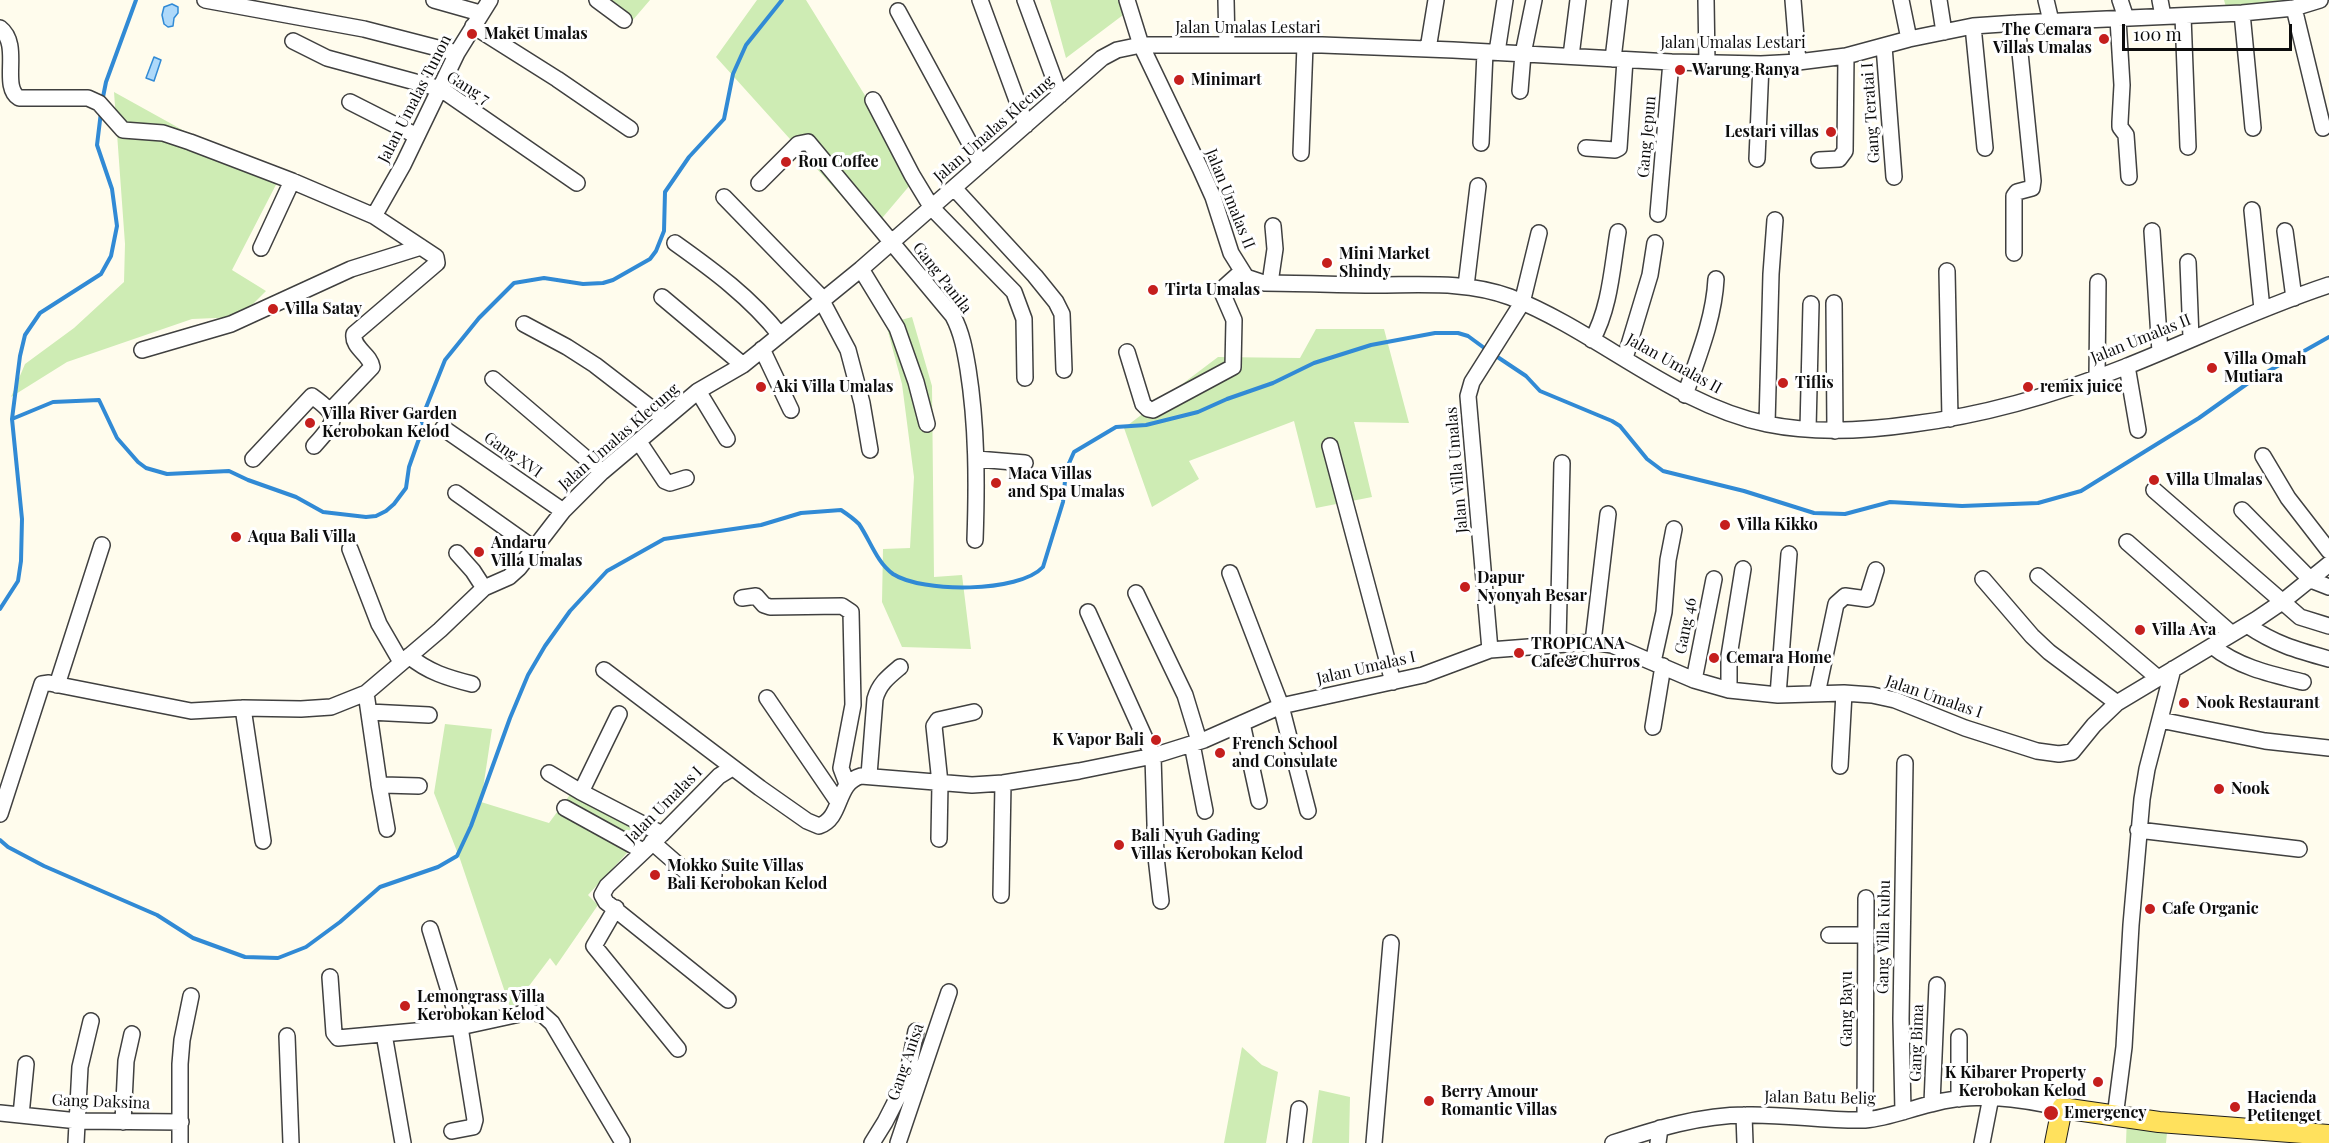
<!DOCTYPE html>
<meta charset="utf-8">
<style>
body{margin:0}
#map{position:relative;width:2329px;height:1143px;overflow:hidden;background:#fffced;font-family:"Playfair Display",serif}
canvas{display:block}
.scale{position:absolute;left:2122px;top:24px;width:170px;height:27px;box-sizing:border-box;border:3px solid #0d0d0d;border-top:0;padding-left:8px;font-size:18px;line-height:21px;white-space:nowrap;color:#0d0d0d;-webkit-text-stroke:4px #fff;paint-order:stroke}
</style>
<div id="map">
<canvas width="2329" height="1143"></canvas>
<div class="scale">100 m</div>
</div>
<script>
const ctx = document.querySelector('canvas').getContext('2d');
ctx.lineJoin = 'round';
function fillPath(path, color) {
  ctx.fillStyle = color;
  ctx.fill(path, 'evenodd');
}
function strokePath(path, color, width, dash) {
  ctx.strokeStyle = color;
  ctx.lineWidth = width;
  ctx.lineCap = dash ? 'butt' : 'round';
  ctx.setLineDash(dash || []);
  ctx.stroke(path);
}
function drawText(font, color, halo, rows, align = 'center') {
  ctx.font = font + ' "Playfair Display",serif';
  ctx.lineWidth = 6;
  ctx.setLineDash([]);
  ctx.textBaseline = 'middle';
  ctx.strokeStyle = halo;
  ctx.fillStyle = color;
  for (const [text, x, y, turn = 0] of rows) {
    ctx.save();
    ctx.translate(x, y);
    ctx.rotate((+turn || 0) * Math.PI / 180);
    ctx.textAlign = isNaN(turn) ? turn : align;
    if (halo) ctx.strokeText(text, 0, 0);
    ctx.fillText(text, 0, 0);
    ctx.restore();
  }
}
fillPath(new Path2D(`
 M588,0H650L626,28Z
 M757,0H806L916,178L872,230L716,57Z
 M1050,0H1125L1131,9L1066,58Z
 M2224,0H2289L2263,8L2227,11Z
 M114,92L215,148L281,175L232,270L266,291L240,317L192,319L67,362L11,397L25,364L74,328L124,282L125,244Z
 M912,317L932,386L934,577L962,575L971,649L902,647L882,602L883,549L910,548L914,477L902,384L886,324Z
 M1316,329H1384L1409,423L1354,422L1372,497L1316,508L1294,421L1189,461L1199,479L1152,507L1124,428L1218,357L1300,358Z
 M445,724L492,729L481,802L549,823L572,792L650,828L588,895L598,905L556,966L550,958L511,1010L460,859L434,793Z
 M1242,1047L1262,1065L1278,1072L1266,1143H1224Z
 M1319,1090L1350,1097L1349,1143H1312Z
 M2127,1116L2168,1123L2166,1143H2126Z`), '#ceecb4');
const water = new Path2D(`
 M172,4L178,7V13L174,18L173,26L168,27L164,24L162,15L164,7Z
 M154,57L161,60L154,81L146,78Z`);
fillPath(water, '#aed9fa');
strokePath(water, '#318ad5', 1.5);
strokePath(new Path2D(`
 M102,102L106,82L136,0
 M1493,354L1526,376L1540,391L1612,421L1620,426L1647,459L1663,471L1744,491L1814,513L1845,514L1890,502L1962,506L2038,503L2081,491L2199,418L2251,381L2329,337
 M12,419L53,402L99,400L117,438L138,462L146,468L167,474L229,471L248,480L296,497L323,512L366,517L376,516L386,511L394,504L406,488L409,467L420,436L423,415L445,360L479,318L514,283L544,278L583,284L603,283L613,280L650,259L656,251L664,231L665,192L689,157L724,119L733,74L746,45L782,0
 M0,609L18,581L21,561L22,519L12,419L20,356L25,335L40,313L101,274L111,256L117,226L112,189L97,145L101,112
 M0,840L8,847L44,866L157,915L193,938L245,957L278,958L306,947L340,922L380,887L438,867L457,856L471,826L510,718L528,675L545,646L570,611L607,571L664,539L761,525L801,513L841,510C847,514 854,519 859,524C870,540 877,563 893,574C922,593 1019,593 1043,567L1063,502L1066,470L1074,452L1116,427L1146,425L1198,412L1227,399L1273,383L1314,363L1371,345L1435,333H1458L1468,336L1487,350`), '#318ad5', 4);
const minor = new Path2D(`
 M205,0L364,29L457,53
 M434,0L480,13
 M597,0L624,20
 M980,0L1026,125
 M1025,0L1060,95
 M1127,0L1141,45L1200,168L1213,197L1231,253L1246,277L1264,283C1301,283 1339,285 1376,285C1422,285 1467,281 1510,297C1599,332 1672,404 1767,424C1816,434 1865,431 1913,424C1986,415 2057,394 2125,367C2193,340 2259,308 2329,285
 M1226,0L1227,45
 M1706,0L1707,63
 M1793,0L1798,62
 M1901,0L1909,39
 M1939,0L1944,32
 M2046,0L2051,21
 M2120,0L2126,18
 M2160,0L2163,16
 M2294,8L2323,128
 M898,11L981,164
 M2242,13L2253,128
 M2183,16L2188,147
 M2118,19L2122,85L2120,122V127L2126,135L2129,177
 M473,26L557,79L630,129
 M1973,26L1985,148
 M0,28C22,45 0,86 19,98H88L99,103L123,130L163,133L190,142L292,181L374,216L436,257L437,263L354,334C352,348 370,354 372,367L330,411
 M293,41L327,58L441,89L577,183
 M1884,46L1894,177
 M1428,49L1436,0
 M1497,52L1505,0
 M1571,56L1578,0
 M1613,59L1620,0
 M1520,91L1523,54L1534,0
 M873,100L912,175L932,208L1014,292L1024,319L1025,378
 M350,102L417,136
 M1481,143L1485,52
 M1586,148L1615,150L1619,148L1625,60
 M1301,153L1305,45
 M1757,159L1761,64
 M1819,160L1839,159L1845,151L1846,56
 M759,183L798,144L808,142L953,316C962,333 965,351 968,369C977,426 977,483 975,540
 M954,188L1035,276L1056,302L1062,314L1064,370
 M724,197L824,300
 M2252,210L2262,309
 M1658,214L1671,62
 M374,216L403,165L457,53L490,0
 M2152,231L2160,352
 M2285,231L2294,298
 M675,243C713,270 751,298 780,335
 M261,248L292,181
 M2014,253V196L2017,192L2032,188L2033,181L2017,23
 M2188,262L2191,338
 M861,269L897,328L916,382L927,424
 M1947,271L1950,419
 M1270,283L1275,249L1273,226
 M1466,286L1478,186
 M662,297L743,365
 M822,301L848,350L862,403L870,450
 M1834,303L1835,431
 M524,324L567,347L595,365L665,419
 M1592,340C1610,308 1612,268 1618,232
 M762,349L791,410
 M142,350L231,324L351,269L421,247
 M1127,352L1143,404L1148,409L1153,410L1233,367L1234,320L1221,290L1241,272
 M1625,358L1650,275L1655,243
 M2127,366L2138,430
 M2097,377L2098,282
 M493,379L602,472
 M698,391L727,439
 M1685,395C1698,357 1714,319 1716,279
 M1767,424L1771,274L1775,220
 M443,428L563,511
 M1808,429L1811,304
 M639,442L665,481L670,483L686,478
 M1330,446L1393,682
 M2263,456L2288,498L2329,551
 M253,459L312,396C341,417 336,421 314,446
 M977,459L1025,463
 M2154,490L2300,617L2329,626
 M456,493L535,549
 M2242,510L2311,580L2329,587
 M2127,542L2232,634
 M350,549L379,624L401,662
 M457,553L473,571L484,588
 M1230,573L1281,706L1308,811
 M2038,576L2158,678
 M1983,579L2032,636L2049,652L2117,703
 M1136,593L1185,695L1199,741
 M742,598L756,596L764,605L770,607L842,606L851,612L853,705L841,768L847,784
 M1088,612L1153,756L1156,857L1161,901
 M2247,625C2275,644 2296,650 2329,659
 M1593,642L1608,514
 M1558,644L1562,463
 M2212,646C2238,667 2270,674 2303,682
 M1490,650L1468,396L1472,382L1522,303L1539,233
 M409,656C428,672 448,678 472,684
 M1653,662L1664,612L1668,560L1674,529
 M604,670L760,788L807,821L819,826C843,818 835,783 861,776L972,785L1003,783L1079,771L1153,756L1204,740L1281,706L1423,675L1490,650L1593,642L1612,645L1694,680L1729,690L1778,695L1844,693L1872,695L1895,700L1965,728L2037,751L2059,754L2072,752L2094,725L2117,703L2257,619L2282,602L2329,564
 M1694,680L1714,579
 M57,685L102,545
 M1729,690V656L1743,569
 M366,693L379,783L383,785L419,786
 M1817,694L1836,604L1845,596L1867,599L1876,570
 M1778,695L1789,554
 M767,698L838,802
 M243,708L263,841
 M369,712L429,715
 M2160,720L2265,741L2329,748
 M1242,723L1259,801
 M1653,727L1663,666
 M1192,744L1205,811
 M1840,766L1844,693
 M549,773L581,792L662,834
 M869,775L875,699C879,684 888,677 900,667
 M379,784L387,829
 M581,792L619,714
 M565,808L643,851
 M0,814L42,684L49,683L191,711L243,708L301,709L331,707L366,693L440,630L484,588L509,577L519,568L563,511L602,472L698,391L743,365L861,269L1102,58L1117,50L1141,45H1322L1453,50L1671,62L1761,64L1798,62L1846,56L1909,39L1973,26L2017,23L2242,13L2294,8L2320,0
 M2138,830L2299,849
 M939,839L940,783L934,726L938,720L974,712
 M652,842L691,876L706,880L714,875
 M1001,895L1003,783
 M616,908L594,946L678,1049
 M430,929L460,1027L475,1120L473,1127L452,1131
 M1829,935H1866
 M330,977L334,1033L338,1038L460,1027L529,1012L542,1014L552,1023L622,1141
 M728,1000L606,902L602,895L607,886L662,834L719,776L732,768
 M384,1034L403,1143
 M287,1036L291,1143
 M1959,1037V1099
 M1932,1103L1937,985
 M1903,1112L1901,1019L1905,763
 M0,1113L78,1121L181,1122
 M21,1115L26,1064
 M1744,1115L1745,1143
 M2115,1117L2124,1047L2131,925L2142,799L2147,769L2173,669
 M1865,1120L1866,898
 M123,1122L126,1061L132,1034
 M76,1143L80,1067L91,1021
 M180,1143V1064L182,1040L191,996
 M872,1143L885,1122L906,1081L916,1031
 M898,1143L949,992
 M1295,1143L1299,1109
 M1374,1143L1391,943
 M1613,1143C1656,1129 1700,1115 1746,1115C1786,1114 1825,1121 1865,1120C1888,1118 1909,1109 1931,1104C1975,1092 2019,1098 2062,1108
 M1658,1143L1660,1128
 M1982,1143L1991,1097`);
const major = new Path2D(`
 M2055,1143L2062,1108L2159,1122L2329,1135`);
strokePath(minor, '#404040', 18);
strokePath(major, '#1e1e1e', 22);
strokePath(minor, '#fff', 15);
strokePath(major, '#ffe15d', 20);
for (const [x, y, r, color] of [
 [472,34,6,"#c51f1d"],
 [2104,39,6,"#c51f1d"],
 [1680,70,6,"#c51f1d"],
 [1179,80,6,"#c51f1d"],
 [1831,132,6,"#c51f1d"],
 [786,162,6,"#c51f1d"],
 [1327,263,6,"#c51f1d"],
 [1153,290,6,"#c51f1d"],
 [273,309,6,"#c51f1d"],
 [2212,368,6,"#c51f1d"],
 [1783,383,6,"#c51f1d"],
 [761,387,6,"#c51f1d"],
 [2028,387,6,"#c51f1d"],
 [310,423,6,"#c51f1d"],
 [2154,480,6,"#c51f1d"],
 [996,483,6,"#c51f1d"],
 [1725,525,6,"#c51f1d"],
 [236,537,6,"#c51f1d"],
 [479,552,6,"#c51f1d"],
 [1465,587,6,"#c51f1d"],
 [2140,630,6,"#c51f1d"],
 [1519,653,6,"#c51f1d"],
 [1714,658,6,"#c51f1d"],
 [2184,703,6,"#c51f1d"],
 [1156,740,6,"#c51f1d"],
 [1220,753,6,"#c51f1d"],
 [2219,789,6,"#c51f1d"],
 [1119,845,6,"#c51f1d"],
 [655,875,6,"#c51f1d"],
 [2150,909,6,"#c51f1d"],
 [405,1006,6,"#c51f1d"],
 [2098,1082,6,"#c51f1d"],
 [1429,1101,6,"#c51f1d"],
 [2235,1107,6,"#c51f1d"],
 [2051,1113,8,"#c51f1d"]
]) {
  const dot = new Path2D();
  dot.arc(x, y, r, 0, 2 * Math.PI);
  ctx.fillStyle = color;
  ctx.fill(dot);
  strokePath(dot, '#fff', 2);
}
drawText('16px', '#0d0d0d', '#fff', [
 ["Jalan Umalas Lestari",1248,28],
 ["Jalan Umalas Lestari",1733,43],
 ["Gang 7",468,88,32],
 ["Jalan Umalas Tunon",415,99,-63],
 ["Gang Teratai I",1871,113,-94],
 ["Jalan Umalas Klecung",994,129,-41],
 ["Gang Jepun",1647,137,-85],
 ["Jalan Umalas II",1230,199,68],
 ["Gang Panila",942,278,52],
 ["Jalan Umalas II",2141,339,-22],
 ["Jalan Umalas II",1674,364,29],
 ["Jalan Umalas Klecung",619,437,-41],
 ["Gang XVI",513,455,35],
 ["Jalan Villa Umalas",1457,470,-95],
 ["Gang 46",1686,626,-79],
 ["Jalan Umalas I",1366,668,-13],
 ["Jalan Umalas I",1934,697,19],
 ["Jalan Umalas I",664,805,-45],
 ["Gang Villa Kubu",1884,937,-89],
 ["Gang Bayu",1847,1009,-90],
 ["Gang Bima",1917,1043,-88],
 ["Gang Anisa",906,1062,-71],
 ["Jalan Batu Belig",1820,1098,1],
 ["Gang Daksina",101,1102,2]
]);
drawText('bold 16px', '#0d0d0d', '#fff', [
 ["The Cemara",2092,30,"right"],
 ["Villas Umalas",2092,48,"right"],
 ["Makēt Umalas",484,34],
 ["Warung Ranya",1692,70],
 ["Minimart",1191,80],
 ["Lestari villas",1819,132,"right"],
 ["Rou Coffee",798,162],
 ["Mini Market",1339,254],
 ["Shindy",1339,272],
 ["Tirta Umalas",1165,290],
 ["Villa Satay",285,309],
 ["Villa Omah",2224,359],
 ["Mutiara",2224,377],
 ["Tiflis",1795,383],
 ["Aki Villa Umalas",773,387],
 ["remix juice",2040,387],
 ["Villa River Garden",322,414],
 ["Kerobokan Kelod",322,432],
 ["Maca Villas",1008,474],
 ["and Spa Umalas",1008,492],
 ["Villa Ulmalas",2166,480],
 ["Villa Kikko",1737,525],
 ["Aqua Bali Villa",248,537],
 ["Andaru",491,543],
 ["Villa Umalas",491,561],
 ["Dapur",1477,578],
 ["Nyonyah Besar",1477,596],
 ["Villa Ava",2152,630],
 ["TROPICANA",1531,644],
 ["Cafe&Churros",1531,662],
 ["Cemara Home",1726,658],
 ["Nook Restaurant",2196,703],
 ["K Vapor Bali",1144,740,"right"],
 ["French School",1232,744],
 ["and Consulate",1232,762],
 ["Nook",2231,789],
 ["Bali Nyuh Gading",1131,836],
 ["Villas Kerobokan Kelod",1131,854],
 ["Mokko Suite Villas",667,866],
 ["Bali Kerobokan Kelod",667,884],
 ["Cafe Organic",2162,909],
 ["Lemongrass Villa",417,997],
 ["Kerobokan Kelod",417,1015],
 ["K Kibarer Property",2086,1073,"right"],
 ["Kerobokan Kelod",2086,1091,"right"],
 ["Berry Amour",1441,1092],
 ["Romantic Villas",1441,1110],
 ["Hacienda",2247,1098],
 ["Petitenget",2247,1116],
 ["Emergency",2064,1113]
], 'left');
</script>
